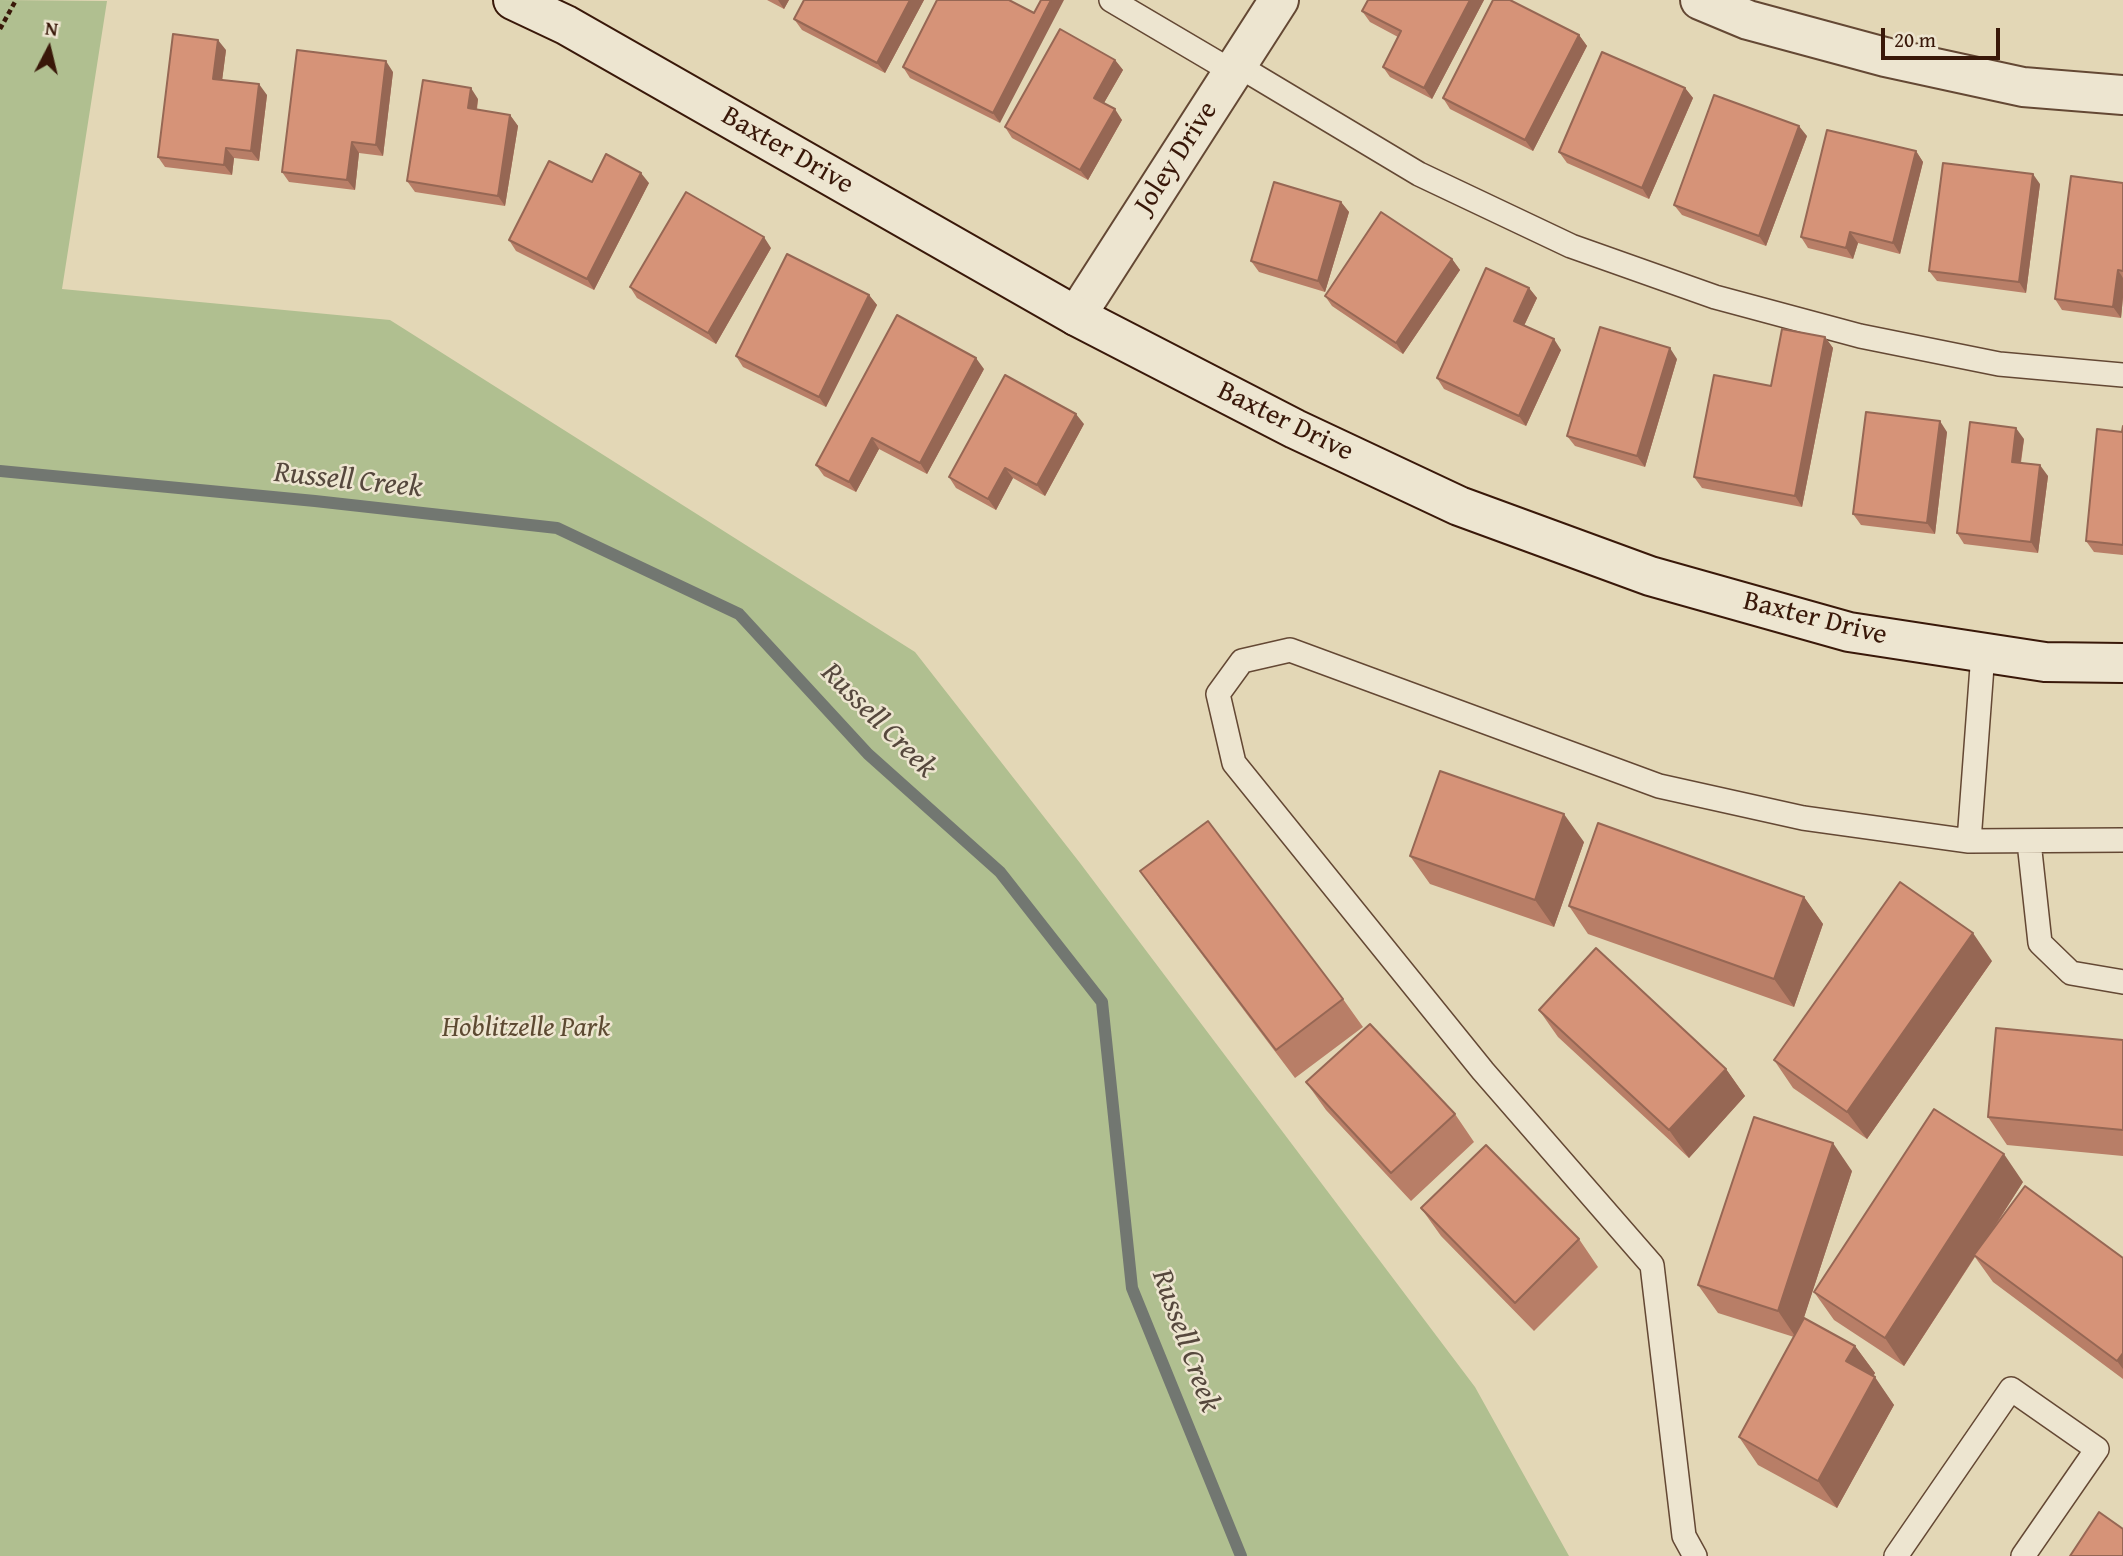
<!DOCTYPE html>
<style>
body{margin:0}
#map{position:relative;width:2123px;height:1556px;overflow:hidden;background:#e3d7b6;font-family:"Gentium Book Plus",serif}
canvas{display:block}
.north{position:absolute;left:14px;top:14px;width:70px;height:70px;-webkit-text-stroke:5px #ede5d0;paint-order:stroke;rotate:7deg;font-size:19px;font-weight:700;line-height:28px;text-align:center;color:#391809}
.north::after{content:'';display:block;margin:auto;width:24px;height:32px;background:#391809;clip-path:polygon(50% 0,100% 100%,50% 72%,0 100%)}
.scale{position:absolute;left:1881px;top:28px;width:119px;height:32px;box-sizing:border-box;border:4px solid #391809;border-top:0;padding-left:9px;font-size:21px;line-height:24px;white-space:nowrap;color:#391809;-webkit-text-stroke:5px #ede5d0;paint-order:stroke}
</style>
<div id="map">
<canvas width="2123" height="1556"></canvas>
<div class="north">N</div>
<div class="scale">20 m</div>
</div>
<script>
const ctx = document.querySelector('canvas').getContext('2d');
ctx.lineJoin = 'round';
function fillPath(path, color) {
  ctx.fillStyle = color;
  ctx.fill(path, 'evenodd');
}
function strokePath(path, color, width, dash) {
  ctx.strokeStyle = color;
  ctx.lineWidth = width;
  ctx.lineCap = dash ? 'butt' : 'round';
  ctx.setLineDash(dash || []);
  ctx.stroke(path);
}
function drawText(font, color, halo, rows, align = 'center') {
  ctx.font = font + ' "Gentium Book Plus",serif';
  ctx.lineWidth = 5;
  ctx.setLineDash([]);
  ctx.textBaseline = 'middle';
  ctx.strokeStyle = halo;
  ctx.fillStyle = color;
  for (const [text, x, y, turn = 0] of rows) {
    ctx.save();
    ctx.translate(x, y);
    ctx.rotate((+turn || 0) * Math.PI / 180);
    ctx.textAlign = isNaN(turn) ? turn : align;
    if (halo) ctx.strokeText(text, 0, 0);
    ctx.fillText(text, 0, 0);
    ctx.restore();
  }
}
fillPath(new Path2D(`
 M0,0L107,1L62,289L390,320L915,652L1080,863L1475,1387L1569,1556H0Z`), '#b0bf90');
strokePath(new Path2D(`
 M0,471L315,501L557,528L739,614L868,754L1000,872L1102,1002L1132,1288L1241,1556`), '#727771', 12);
const lane = new Path2D(`
 M1111,0L1233,72
 M1237,65L1419,174L1571,246L1715,297L1860,336L1999,364L2123,375
 M1969,841L1983,653
 M2029,842L2040,943L2071,973L2123,982
 M1695,1556L1684,1536L1652,1265L1483,1071L1234,763L1218,694L1242,661L1290,650L1659,786L1803,818L1969,841L2123,840
 M1896,1556L2011,1389L2097,1449L2023,1556`);
const street = new Path2D(`
 M1700,0L1748,20L1885,57L2023,87L2123,95
 M1076,316L1279,0`);
const secondary = new Path2D(`
 M513,0L566,25L1076,316L1295,429L1459,506L1650,576L1849,632L2045,662L2123,663`);
strokePath(lane, '#644834', 26);
strokePath(street, '#644834', 42);
strokePath(secondary, '#391809', 42);
strokePath(new Path2D(`
 M0,29L16,0`), '#391809', 4.5, [5, 3.5]);
strokePath(lane, '#ede5d0', 23);
strokePath(street, '#ede5d0', 38);
strokePath(secondary, '#ede5d0', 38);
fillPath(new Path2D(`
 M767,0H789L784,9Z
 M804,0H924L885,73L802,30L794,19Z
 M937,0L1000,123L910,78L903,67Z
 M1484,0L1432,99L1390,77L1383,67L1398,37L1370,22L1362,11Z
 M1579,35L1587,46L1533,151L1450,109L1443,98Z
 M226,50L222,80L267,95L259,161L234,158L232,175L165,167L158,157Z
 M1115,60L1123,70L1104,103L1122,120L1088,180L1012,138L1005,127Z
 M393,72L383,156L359,153L355,190L289,182L282,172Z
 M1685,88L1693,98L1649,199L1567,163L1559,152Z
 M478,99L477,110L510,115L518,126L505,206L415,192L407,181Z
 M1807,136L1766,246L1682,215L1674,205Z
 M1916,151L1923,162L1900,254L1858,243L1853,259L1808,248L1801,237Z
 M592,182L649,183L594,290L516,251L509,240Z
 M2123,183V297L2121,318L2062,310L2055,299Z
 M2040,184L2026,293L1937,281L1929,271Z
 M1341,202L1349,212L1325,292L1259,272L1251,261Z
 M771,248L716,344L637,298L630,287Z
 M1452,259L1460,270L1403,354L1332,306L1325,296Z
 M1529,288L1537,298L1524,326L1561,350L1526,426L1444,389L1437,378Z
 M869,295L877,305L826,407L743,367L736,356Z
 M1825,337L1833,348L1802,507L1702,488L1694,477L1771,386Z
 M1677,359L1645,467L1575,446L1567,436Z
 M984,369L927,474L879,449L856,492L824,476L816,465Z
 M1084,424L1045,496L1013,478L996,510L956,488L949,477Z
 M2123,426V555L2094,552L2086,541L2122,432Z
 M1947,432L1935,534L1861,525L1853,514Z
 M2024,439L2021,463L2048,476L2038,553L1964,544L1957,533Z
 M1584,842L1554,927L1430,884L1410,856Z
 M1140,871L1343,999L1363,1027L1295,1078L1160,899Z
 M1804,897L1823,924L1794,1007L1588,934L1569,906Z
 M1992,961L1867,1139L1793,1088L1774,1060Z
 M1539,1010L1726,1069L1745,1096L1689,1158L1558,1037Z
 M2123,1040V1156L2007,1145L1988,1117Z
 M1306,1082L1455,1114L1474,1142L1411,1201L1326,1110Z
 M1852,1171L1803,1320L1855,1346L1875,1373L1873,1376L1894,1405L1837,1508L1758,1465L1739,1437L1794,1337L1718,1313L1698,1285Z
 M2023,1182L1994,1228L2123,1258V1379L1993,1282L1975,1257L1904,1366L1834,1320L1814,1292Z
 M1421,1208L1579,1239L1598,1267L1534,1331L1441,1236Z`), '#b87e67');
fillPath(new Path2D(`
 M778,0H789L784,9Z
 M910,0H924L885,73L877,63Z
 M1051,0H1064L1000,123L993,113Z
 M1470,0H1484L1432,99L1424,88Z
 M1579,35L1587,46L1533,151L1525,140Z
 M218,40L226,50L221,89L213,79Z
 M1115,60L1123,70L1101,108L1094,98Z
 M386,61L393,72L383,156L376,145Z
 M259,84L267,95L259,161L251,151Z
 M471,88L478,99L475,119L468,108Z
 M1685,88L1693,98L1649,199L1642,188Z
 M1115,109L1122,120L1088,180L1080,170Z
 M510,115L518,126L505,206L498,196Z
 M1799,126L1807,136L1766,246L1759,236Z
 M352,142L359,153L355,190L347,180Z
 M226,148L234,158L232,175L224,165Z
 M1916,151L1923,162L1900,254L1893,243Z
 M641,173L649,183L594,290L587,279Z
 M2033,174L2040,184L2026,293L2019,282Z
 M1341,202L1349,212L1325,292L1318,281Z
 M1850,232L1858,243L1853,259L1846,248Z
 M764,237L771,248L716,344L708,333Z
 M1452,259L1460,270L1403,354L1396,343Z
 M2118,270L2123,278V297L2121,318L2113,307Z
 M1529,288L1537,298L1521,332L1514,321Z
 M869,295L877,305L826,407L819,397Z
 M1825,337L1833,348L1802,507L1795,496Z
 M1554,339L1561,350L1526,426L1519,416Z
 M1670,348L1677,359L1645,467L1637,456Z
 M976,358L984,369L927,474L920,463Z
 M1076,414L1084,424L1045,496L1037,485Z
 M1940,421L1947,432L1935,534L1927,523Z
 M2016,428L2024,439L2019,472L2012,462Z
 M872,438L879,449L856,492L849,482Z
 M2040,465L2048,476L2038,553L2031,542Z
 M1005,468L1013,478L996,510L988,499Z
 M1564,814L1584,842L1554,927L1535,900Z
 M1804,897L1823,924L1794,1007L1774,979Z
 M1973,933L1992,961L1867,1139L1847,1112Z
 M1726,1069L1745,1096L1689,1158L1669,1130Z
 M1833,1143L1852,1171L1797,1339L1778,1311Z
 M2004,1154L2023,1182L1904,1366L1885,1338Z
 M1855,1346L1875,1373L1866,1389L1846,1361Z
 M2123,1353V1369L2117,1361Z
 M1875,1377L1894,1405L1837,1508L1818,1481Z`), '#966754');
const building = new Path2D(`
 M804,0H910L877,63L794,19Z
 M937,0H1009L1034,13L1041,0H1051L993,113L903,67Z
 M1368,0H1470L1424,88L1383,67L1401,31L1362,11Z
 M1493,0H1510L1579,35L1525,140L1443,98Z
 M1060,29L1115,60L1094,98L1115,109L1080,170L1005,127Z
 M173,34L218,40L213,79L259,84L251,151L226,148L224,165L158,157Z
 M297,50L386,61L376,145L352,142L347,180L282,172Z
 M1602,52L1685,88L1642,188L1559,152Z
 M423,80L471,88L468,108L510,115L498,196L407,181Z
 M1714,95L1799,126L1759,236L1674,205Z
 M1827,130L1916,151L1893,243L1850,232L1846,248L1801,237Z
 M606,154L641,173L587,279L509,240L549,161L592,182Z
 M1943,163L2033,174L2019,282L1929,271Z
 M2071,176L2123,183V271L2118,270L2113,307L2055,299Z
 M1274,182L1341,202L1318,281L1251,261Z
 M686,192L764,237L708,333L630,287Z
 M1381,212L1452,259L1396,343L1325,296Z
 M787,254L869,295L819,397L736,356Z
 M1486,268L1529,288L1514,321L1554,339L1519,416L1437,378Z
 M897,315L976,358L920,463L872,438L849,482L816,465Z
 M1600,327L1670,348L1637,456L1567,436Z
 M1782,329L1825,337L1795,496L1694,477L1714,375L1771,386Z
 M1005,375L1076,414L1037,485L1005,468L988,499L949,477Z
 M1866,412L1940,421L1927,523L1853,514Z
 M1970,422L2016,428L2012,462L2040,465L2031,542L1957,533Z
 M2123,426V545L2086,541L2097,429L2122,432Z
 M1440,771L1564,814L1535,900L1410,856Z
 M1208,821L1343,999L1276,1050L1140,871Z
 M1598,823L1804,897L1774,979L1569,906Z
 M1900,882L1973,933L1847,1112L1774,1060Z
 M1596,948L1726,1069L1669,1130L1539,1010Z
 M1370,1024L1455,1114L1391,1173L1306,1082Z
 M1996,1028L2123,1040V1130L1988,1117Z
 M1934,1109L2004,1154L1885,1338L1814,1292Z
 M1754,1117L1833,1143L1778,1311L1698,1285Z
 M1486,1145L1579,1239L1515,1303L1421,1208Z
 M2025,1186L2123,1258V1353L2117,1361L1974,1255Z
 M1804,1318L1855,1346L1846,1361L1875,1377L1818,1481L1739,1437Z
 M2099,1512L2123,1529V1556H2070Z`);
fillPath(building, '#d69378');
strokePath(building, '#966754', 2);
drawText('28px', '#391809', '#ede5d0', [
 ["Baxter Drive",787,151,30],
 ["Joley Drive",1177,158,-57],
 ["Baxter Drive",1285,422,26],
 ["Baxter Drive",1815,619,14]
]);
drawText('italic 28px', '#5d4a32', '#ede5d0', [
 ["Hoblitzelle Park",526,1029]
]);
drawText('italic 30px', '#56483d', '#ede5d0', [
 ["Russell Creek",348,481,6],
 ["Russell Creek",878,721,45],
 ["Russell Creek",1185,1341,70]
]);
</script>
